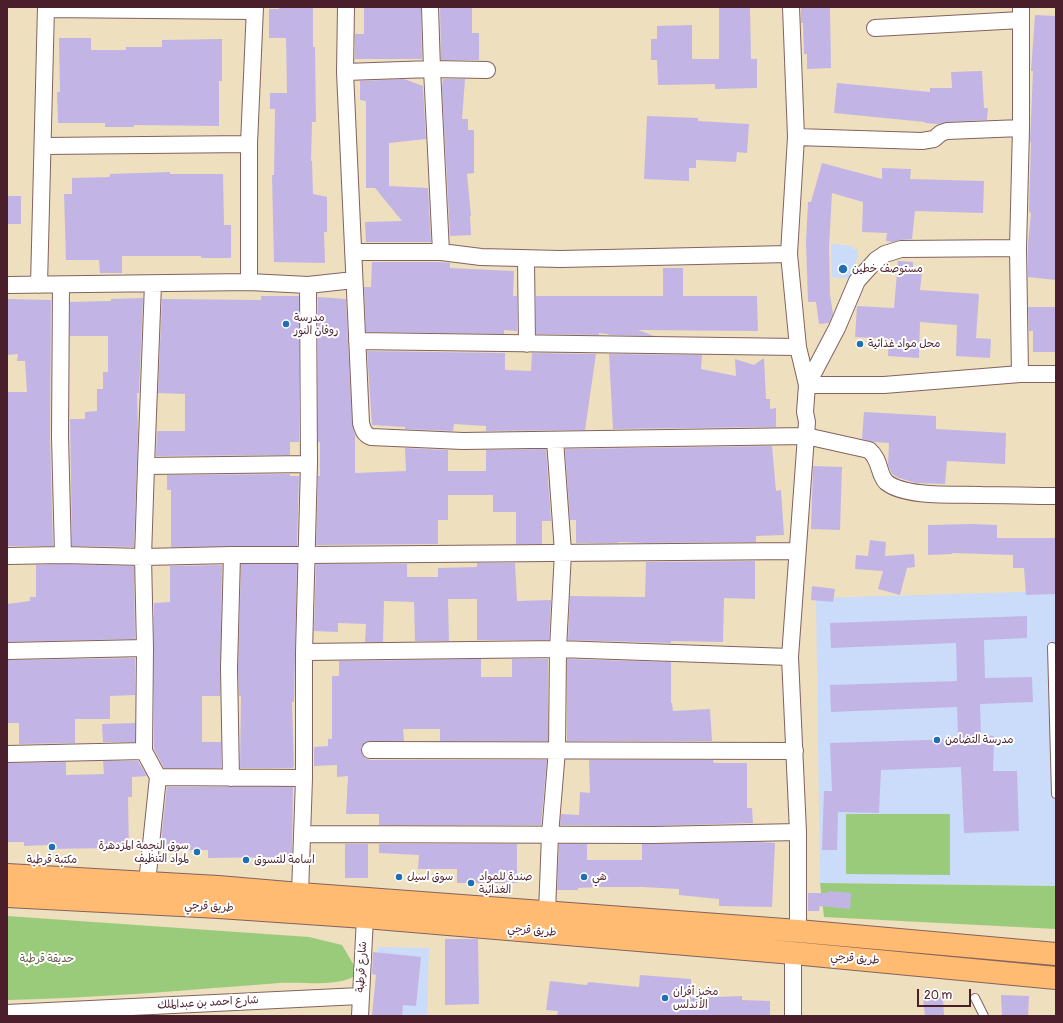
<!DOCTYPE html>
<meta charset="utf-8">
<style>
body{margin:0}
#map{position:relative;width:1063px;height:1023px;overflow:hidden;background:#eedfbf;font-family:Pangolin,sans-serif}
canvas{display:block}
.frame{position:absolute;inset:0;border:8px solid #4a1f2b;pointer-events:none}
.scale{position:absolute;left:917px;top:989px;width:54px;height:18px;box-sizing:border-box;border:2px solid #4a1f2b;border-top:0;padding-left:5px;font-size:12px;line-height:14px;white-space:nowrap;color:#4a1f2b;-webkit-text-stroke:3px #fff;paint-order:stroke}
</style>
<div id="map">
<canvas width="1063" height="1023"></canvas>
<div class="frame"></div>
<div class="scale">20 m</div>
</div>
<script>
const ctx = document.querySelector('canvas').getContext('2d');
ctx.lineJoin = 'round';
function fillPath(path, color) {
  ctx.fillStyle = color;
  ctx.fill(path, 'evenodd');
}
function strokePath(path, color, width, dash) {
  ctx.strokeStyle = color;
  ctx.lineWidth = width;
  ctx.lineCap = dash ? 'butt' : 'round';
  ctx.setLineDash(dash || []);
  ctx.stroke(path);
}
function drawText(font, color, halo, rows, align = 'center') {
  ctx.font = font + ' Pangolin,"Playpen Sans Arabic",sans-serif';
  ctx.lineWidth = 4;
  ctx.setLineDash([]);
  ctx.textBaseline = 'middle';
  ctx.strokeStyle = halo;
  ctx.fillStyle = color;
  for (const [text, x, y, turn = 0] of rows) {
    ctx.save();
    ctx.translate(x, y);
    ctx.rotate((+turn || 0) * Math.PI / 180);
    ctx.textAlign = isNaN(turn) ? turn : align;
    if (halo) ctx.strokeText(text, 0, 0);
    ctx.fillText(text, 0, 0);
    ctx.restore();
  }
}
fillPath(new Path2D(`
 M831,244L853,246L852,249H858V260H856L854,279L832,277Z
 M1056,591V886L820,883L816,598Z
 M378,947L429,948L427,1016H377Z`), '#cadcf9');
fillPath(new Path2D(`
 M846,814H950V875L846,874Z
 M820,883L1056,886V929L824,917Z
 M7,916L309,937L342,945L355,967L356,975C341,987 299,982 279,983C188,990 98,998 7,1000Z`), '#9acb7b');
fillPath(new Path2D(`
 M279,7H313V47H315L316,122H312L311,161H312L313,194L327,197V232H324L325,263L274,262L272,175H274L275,109H270V93H287L286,38H269V9H279Z
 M364,7H421L422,59H355V34H364Z
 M440,7H472V33H479V60H441Z
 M719,7H750L751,59H757V88L715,89V84L658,85L657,60H651V39H657V26L692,25V59H719Z
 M801,7H830L831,68L807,69V54H804L803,23H801Z
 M1035,15L1056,16V280L1028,277V244L1031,213L1029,212L1031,142H1030L1033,71H1031Z
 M59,38H91V50H126V47H162V40L222,39V81H219V126L134,125V127H105V123H58L57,92H60Z
 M982,71L984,108H988L987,120L947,122L938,124L925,123V122L834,113L837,83L930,92V88H952L951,72Z
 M404,79L423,86L426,139L389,143V186L428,188L431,242H366L365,222L402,221L375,188H366V101L360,100V81Z
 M443,79H465L462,119H468V130H474V173L467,174L471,216H470L471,235L450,236L442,88Z
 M647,116L698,118V121L749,124L747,153L737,152L736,162L696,160V168H689V181L644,179Z
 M822,163L882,179V168L911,169L910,179L984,181L983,213L915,211L912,239L901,240L892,242L886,241L887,233L862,232L863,202L832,193L829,247L830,295L833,314L829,323L819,324L816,302H808L806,242L808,202H811Z
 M170,172V174H223L224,225H231V258H201V256H122V273H100L99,260H66L64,194H72V178L110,177V174Z
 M7,196H21V224H7Z
 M898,261L913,262V271H922L920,290L979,294L976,338L991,339L990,358L956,356L957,325L920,322L919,358L888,356L889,339L855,337L857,306L894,308Z
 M372,262H440L450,263V268L514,271L513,296H517V331L504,330V334L366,332L364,287H371Z
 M663,268H683V296H757L758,331L638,330L654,336L609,335L608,334L599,333V335L536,334V296H663Z
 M261,296H299V442H290V455L156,456L157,431H185V394L158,393L162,299L261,300Z
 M318,297L346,299L352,423L355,435V473L406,471L405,448L448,450V471H486V450L546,449L551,521H542V544H516V512H493V495H448V520H438V544L316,545L318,476H320V442H318Z
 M143,298L139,393H137L138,431L134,547L72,546L70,419H85V412L97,411V389H103V372H108V336H70V302L111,301V299Z
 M7,299L51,300L50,436L53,546H7V392H27L25,361H17L18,354L7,355Z
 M1028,307H1056V352H1033V331H1029Z
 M367,351L505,353V370L531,371L532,353L596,354L585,430L486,431V426L454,424L453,431L405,429V427L372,425Z
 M609,354L702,355L701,369L736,376L735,359L754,365L764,358L766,399H770V409L776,408V427L613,429Z
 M864,412L936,416V429L1006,433L1005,464L947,461L945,484L916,483L899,478L892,474L888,465L889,443L874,442L862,439Z
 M772,446L776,491L781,490L784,535L756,536V542L646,543L618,542V543H576V520H570L565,449Z
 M813,466L842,467L840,530L811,529Z
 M290,474V476H299L297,546L171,547V490H167V475Z
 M973,524L997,525V538H1056V594L1026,595L1024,568H1013V555L952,553V554L928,555V525Z
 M870,540L886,542L885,556L914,554L915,567L907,568L900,595L878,589L883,571L855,569L856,555L868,556Z
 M755,561V599L724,598L723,642L671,641V643L568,640L570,596L645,597L646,562Z
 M477,563H515L517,601L551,600L549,640H477V599H448L449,641H415L414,602L384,601L383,642H365L366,624L338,623V632L314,631L316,564H407V577H438V568L477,567Z
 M63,564L134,566L135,639L7,642V604L30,601V597H36V565Z
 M241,564H297L294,702H292L294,767H293V768H240L241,696H239L238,668Z
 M222,565L220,696H202V742H221V768H164L154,749V603L170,602V566Z
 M812,586L835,589L833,602L811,600Z
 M1027,616V638L984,640L985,678L1032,677L1033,702L980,704L981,735L994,736L993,771H1017L1019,831L964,833L961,767L881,770L879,813L838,812L837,850H822L824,791H832L830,743L958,739L957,707L831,712L830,685L957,681L956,643L831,648L830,623Z
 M135,658V695L110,696V719H75V743L19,744V723H7V660Z
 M481,659V677H512V659H548V741H440V729H403L404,741L366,742L362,746L361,750L362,754L365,758L370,760H547L541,825H379V814H346L348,776L337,777V765L314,766V747L328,746V739H332V676H339V661Z
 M567,659L671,662V703H672L673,711L710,709L712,741H567Z
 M135,723V742H103L102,724Z
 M589,760H713L714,763H747V808H752L753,823L653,826L560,825L561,814L579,815L580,792L590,793Z
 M103,761H138L147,776L132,777V797H128L129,850H111V848L48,849V845L24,846V842H7V763L66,762V775L104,774Z
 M167,787H293L292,857L208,858V850L162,851V832Z
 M758,842L775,843L772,907L719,906V899L679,895V889L642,887H600L578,888V890H557L559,844H587V860H642V844Z
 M345,844H368V878H345Z
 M379,844H517V883H457V869H418L419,855L379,853Z
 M828,891L851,893L850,909L820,906L819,911H808V893H828Z
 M445,939H478L479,1004L445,1005Z
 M373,952L421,957L416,1006L403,1005L402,1016L372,1015L376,975L372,974Z
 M640,975L691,979V998L742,996V1000L770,1001V1016H557L558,1011L546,1010L550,981L587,985L588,982L639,987Z
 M1001,995L1029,996L1028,1016H1002Z
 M943,997L944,1016H925L923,998Z`), '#c2b5e5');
const lane = new Path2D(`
 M1052,647L1056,794
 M975,998L984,1016`);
const street = new Path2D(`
 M346,7L345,72L361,423C363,430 364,434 371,437L463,441L806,436L869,450C881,460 878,474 886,482C905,498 958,494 982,495C1007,495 1031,496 1056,496
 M430,7L432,69L441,252
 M791,7L796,137L789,254L798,347L807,385L805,412L807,422L790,657L798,832V931
 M46,9L255,11
 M875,28L1021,20
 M345,72L432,69L487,70
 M796,137L922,141L934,139L941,133L947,131L1021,128
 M43,146L249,144
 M353,252H441L481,257L560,259L789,254
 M526,259L527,344
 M249,282V144L255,7
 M7,285L249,282L308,285L354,280
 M39,285L46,7
 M61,285L60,436L63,555
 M357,341L798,347
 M1020,374L1018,248L1021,128V7
 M807,385L837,328L857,281L876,260L885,254L901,249L1018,248
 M807,385H884L1020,374H1056
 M146,466L309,464
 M7,556L63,555L143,557L232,555H306L797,551
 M7,651L145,648
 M304,652L558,649L790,657
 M370,750L795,751
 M7,754L144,751
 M158,777L304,778
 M231,778L229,668L232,555
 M303,834L653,835L798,832
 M147,883L158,777L144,751L145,648L143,557L146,466L153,284
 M300,894L304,778V652L309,464L308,285
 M547,912L550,835L557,750L558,649L563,552L555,440
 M7,1013L360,996
 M360,1016L365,917
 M793,1016V953`);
const highway = new Path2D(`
 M7,875L218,887L300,894L798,931L1056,954
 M7,896L219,907L365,917L793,953L1056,978`);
strokePath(lane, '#83625f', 10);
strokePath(street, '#83625f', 18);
strokePath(highway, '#83625f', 24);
strokePath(lane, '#fff', 8);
strokePath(street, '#fff', 16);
strokePath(highway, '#ffbb71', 22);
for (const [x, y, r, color] of [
 [843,269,5,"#1f6fb2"],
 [286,324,4,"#1f6fb2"],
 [860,344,4,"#1f6fb2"],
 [937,740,4,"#1f6fb2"],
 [52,847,4,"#1f6fb2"],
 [197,852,4,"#1f6fb2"],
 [246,860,4,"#1f6fb2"],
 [399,877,4,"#1f6fb2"],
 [584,877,4,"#1f6fb2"],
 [471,883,4,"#1f6fb2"],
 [665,998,4,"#1f6fb2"]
]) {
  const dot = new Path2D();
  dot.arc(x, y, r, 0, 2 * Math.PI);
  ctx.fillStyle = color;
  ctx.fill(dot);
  strokePath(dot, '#fff', 1.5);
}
drawText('11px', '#4a1f2b', '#fff', [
 ["مستوصف خطين",852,269],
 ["مدرسة",294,318],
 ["روفان النور",294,331],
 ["محل مواد غذائية",868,344],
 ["مدرسة التضامن",945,740],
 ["سوق النجمة المزدهرة",189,846,"right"],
 ["لمواد التنظيف",189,859,"right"],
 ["مكتبة قرطبة",52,860,"center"],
 ["اسامة للتسوق",254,860],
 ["سوق اسيل",407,877],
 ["صندة للمواد",479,877],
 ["الغذائية",479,890],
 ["هي",592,877],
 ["مخبز أفران",673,992],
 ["الأندلس",673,1005]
], 'left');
drawText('11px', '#4a1f2b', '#fff', [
 ["طريق قرجي",209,907,3],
 ["طريق قرجي",532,931,5],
 ["طريق قرجي",855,959,5],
 ["شارع قرطبة",362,967,-87],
 ["شارع احمد بن عبدالملك",208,1003,-3]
]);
drawText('11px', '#665b47', '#fff', [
 ["حديقة قرطبة",47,959]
]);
</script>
